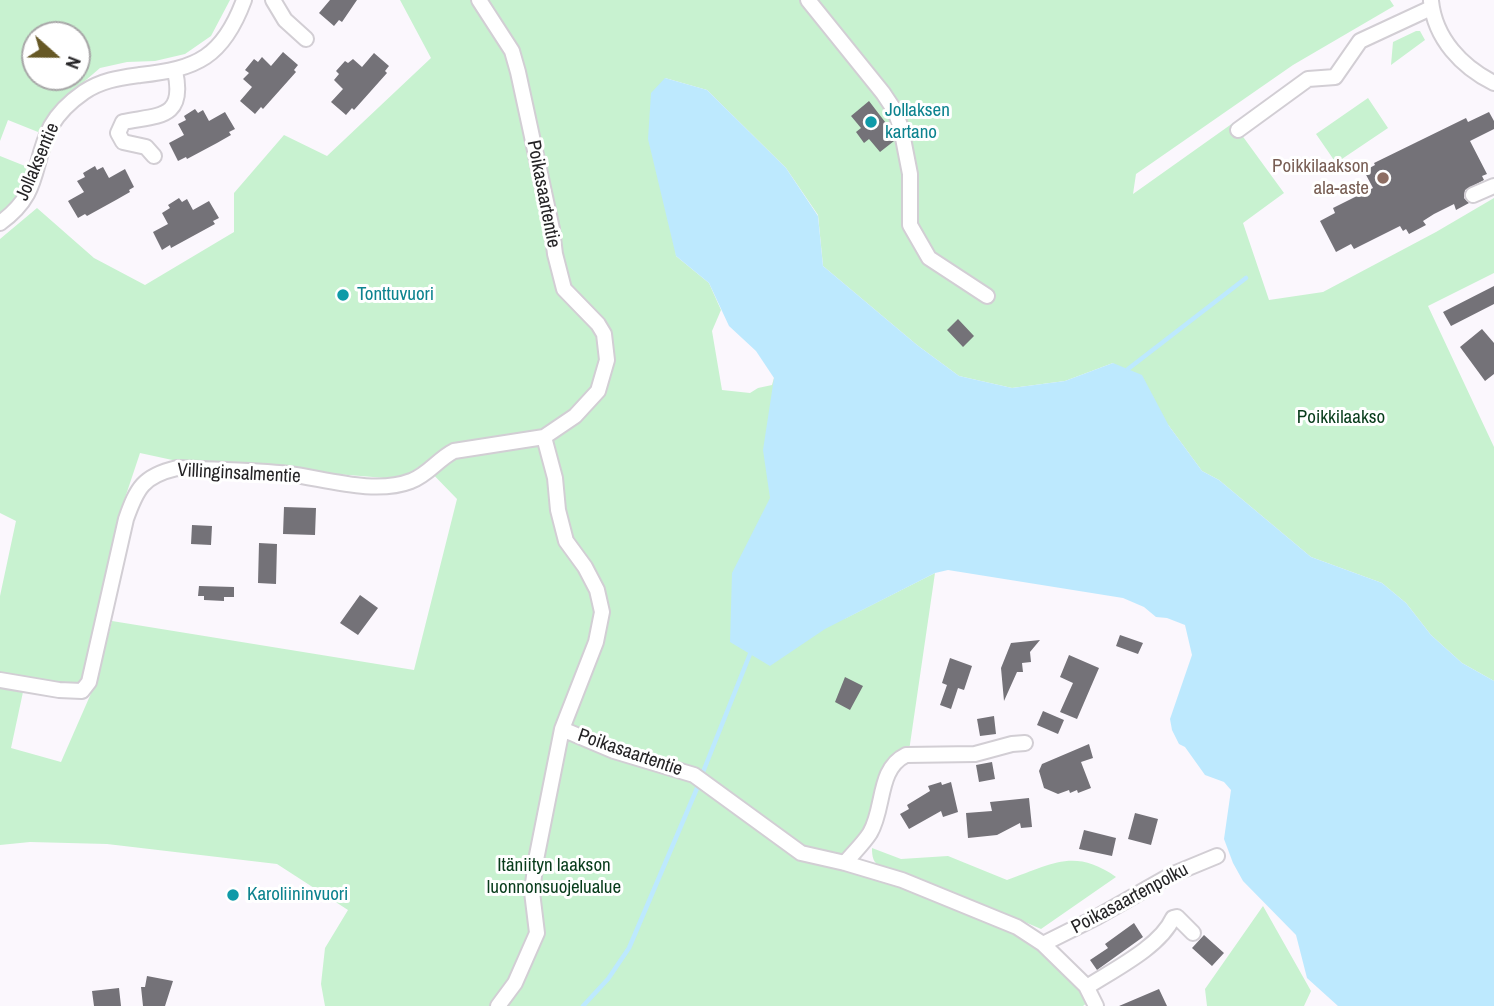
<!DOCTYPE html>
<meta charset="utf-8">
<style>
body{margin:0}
#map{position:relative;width:1494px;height:1006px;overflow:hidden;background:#fbf7fd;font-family:"Archivo Narrow",sans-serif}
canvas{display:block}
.north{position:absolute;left:21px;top:21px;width:70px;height:70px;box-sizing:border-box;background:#fff;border:2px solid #a8a7a8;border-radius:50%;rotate:111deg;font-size:19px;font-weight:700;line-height:28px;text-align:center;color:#252426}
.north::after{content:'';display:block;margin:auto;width:24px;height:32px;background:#665825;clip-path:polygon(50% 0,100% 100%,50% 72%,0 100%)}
</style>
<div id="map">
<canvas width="1494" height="1006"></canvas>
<div class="north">N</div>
</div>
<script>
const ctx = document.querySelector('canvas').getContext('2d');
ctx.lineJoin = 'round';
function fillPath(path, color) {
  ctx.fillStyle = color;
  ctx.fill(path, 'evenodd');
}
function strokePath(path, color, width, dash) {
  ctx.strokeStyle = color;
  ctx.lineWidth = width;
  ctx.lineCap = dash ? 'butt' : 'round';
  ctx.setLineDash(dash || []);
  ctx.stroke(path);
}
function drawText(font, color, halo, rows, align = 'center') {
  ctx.font = font + ' "Archivo Narrow",sans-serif';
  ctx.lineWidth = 6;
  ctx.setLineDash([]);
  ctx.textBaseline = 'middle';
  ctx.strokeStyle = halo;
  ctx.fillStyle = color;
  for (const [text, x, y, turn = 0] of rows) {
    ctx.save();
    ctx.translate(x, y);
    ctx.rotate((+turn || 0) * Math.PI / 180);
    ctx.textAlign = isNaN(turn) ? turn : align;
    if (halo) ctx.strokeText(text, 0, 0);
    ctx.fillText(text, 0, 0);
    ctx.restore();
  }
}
fillPath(new Path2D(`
 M0,0H230L211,36L185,54L155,61L127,62L100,68L65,98L43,134L8,120L0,141ZM35,35H77V77H35Z
 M400,0H1390L1394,6L1293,65L1136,174L1133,194L1233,123L1284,193L1243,223L1269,300L1323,292L1436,232L1494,198V273L1428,306L1494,447V681L1462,663L1431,635L1406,603L1382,583L1311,557L1219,480L1202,471L1169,426L1113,363L1065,381L1012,388L959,376L917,345L823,266L818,215L786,168L707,90L665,78L676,256L709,283L721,310L712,331L722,390L750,393L758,388L772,385L774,378L844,619L935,573L909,751L901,752L868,829L858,844L844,853L842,869L884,879L1029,940L1083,990L1088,1002L1083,1006H325L321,984L325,948L348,910L277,864L107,844L30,842L0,845V688L23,692L11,748L61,762L96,682L112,621L414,670L457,499L423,464L405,476L385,478L177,461L140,453L118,519L82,680L75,686L0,673V596L16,521L0,513V239L37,208L94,258L145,285L234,232V193L284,135L327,156L431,58Z
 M1416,31H1420L1425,40L1391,65L1393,42Z
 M1368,98L1388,128L1336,163L1316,134Z
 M0,156L30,168L19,195L0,213Z
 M872,848L901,859L948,856L1007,880C1050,865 1074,847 1116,877L1041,929C989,906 934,888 881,868C873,862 872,857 872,848Z
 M1263,906L1311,991L1304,1006H1207L1205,989Z`), '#c8f2d0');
fillPath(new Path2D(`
 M665,78L707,90L786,168L818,216L823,266L917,345L959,376L1012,388L1065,381L1113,363L1142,375L1169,426L1202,471L1219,480L1311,557L1382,583L1406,603L1431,635L1462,663L1494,681V1006H1338L1307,978L1296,935L1243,881L1233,863L1224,839L1231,790L1224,782L1205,775L1185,747L1179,744L1172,730L1170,719L1192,655L1185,625L1167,618L1156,617L1144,607L1123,598L948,570L935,573L825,629L770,666L730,642L732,573L770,498L763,450L774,378L756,351L729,326L709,283L676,256L648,139L651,93Z`), '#bde9fe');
strokePath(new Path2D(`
 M1128,369L1246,278
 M703,772L750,654
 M583,1006L608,979L629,948L698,786`), '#bde9fe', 4.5);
fillPath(new Path2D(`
 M330,0H357L342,22L339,20L334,26L319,13Z
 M283,52L298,65L294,70L296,72L263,109L261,107L255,114L240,101L252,87L243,79L249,73L245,70L254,59L258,62L262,57L271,66Z
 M374,53L389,66L385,71L387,73L354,110L352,108L346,115L331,102L343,89L334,80L339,74L336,71L345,61L348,63L353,59L362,67Z
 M869,101L892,131L894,141L880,152L869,139L864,143L856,132L861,128L851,116Z
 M195,109L198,113L203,110L209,121L225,112L235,129L229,132L231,135L217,143L187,159L186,157L178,161L169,143L184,135L178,124L186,120L184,116Z
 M1489,112L1494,121V129L1470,141L1487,174L1482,176L1484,180L1465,190L1464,198L1469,203L1456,210L1454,204L1434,214L1423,221L1426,225L1409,234L1406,229L1403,231L1400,226L1354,249L1351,244L1336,252L1320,221L1335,213L1333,208L1373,188L1364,171L1375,165L1374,163L1466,118L1468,122Z
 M95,166L97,170L103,167L109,178L125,169L134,187L129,190L130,192L116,200L87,216L85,214L78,218L68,201L84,192L77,181L85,177L83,173Z
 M179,198L182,202L187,199L193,210L209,201L219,218L213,221L215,224L171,248L170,245L162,250L153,232L168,224L162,213L170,208L168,205Z
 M1494,286V304L1451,326L1443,312Z
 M958,319L974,336L963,347L947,330Z
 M1482,329L1494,343V374L1485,381L1460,347Z
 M284,507L316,508L315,535L283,534Z
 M192,525L212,526L211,545L191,544Z
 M259,543L277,544L276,584L258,583Z
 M199,586L234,587V597H224V601L204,600V596H198Z
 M360,595L378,608L358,635L340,623Z
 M1120,635L1143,643L1138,654L1116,646Z
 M1040,640L1030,652L1031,662L1022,663L1023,672H1017L1004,701L1001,668L1011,643Z
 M1069,655L1099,668L1077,719L1060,712L1073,683L1060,677Z
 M950,658L972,666L964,690L958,688L951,709L940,705L947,685L942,683Z
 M845,677L863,686L850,710L835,702Z
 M1043,711L1064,720L1058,734L1037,725Z
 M994,716L996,734L980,736L977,719Z
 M1089,744L1093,758L1081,762L1091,788L1078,793L1077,790L1070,793L1069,790L1058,794L1044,788L1039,771L1042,764Z
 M992,762L995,779L979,782L976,765Z
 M941,782L942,785L951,782L958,812L943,817L941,811L909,829L900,814L909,809L907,805L930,791L928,786Z
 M1029,798L1032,827L1021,828L1020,823L997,835L968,838L966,813L992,811L990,802Z
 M1135,813L1158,819L1151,845L1128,839Z
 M1084,830L1116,838L1112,856L1079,849Z
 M1134,923L1143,937L1097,970L1090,960L1108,948L1105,944Z
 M1204,935L1224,953L1212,966L1192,948Z
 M147,976L173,981L165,1006H143L141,987H145Z
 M119,988L121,1006H94L92,991Z
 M1159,989L1167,1006H1119Z`), '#747278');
const minor = new Path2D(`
 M273,0L285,20L306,39
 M808,0L883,93L895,111L901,128L910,174V225L929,258L987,296
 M1431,1C1435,39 1462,67 1494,83
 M1238,130L1308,79L1335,77L1360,41L1431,8
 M154,156L146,147L123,142L118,133L123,122C157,115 186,120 175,71
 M1473,195L1494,186
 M0,223C42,193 31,166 51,126C59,112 71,101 84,92C102,80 119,78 140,75C197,69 223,57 244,0
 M544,437L555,478L558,510L566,541L585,567L597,590L602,612L596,642L562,729L614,751L694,775L801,853L845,863L902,880L1017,927L1043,944L1086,986L1096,1006
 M0,680L59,690L82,691L89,682L126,519C137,488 143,476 177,468C214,470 252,470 289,474C326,479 375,495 411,481C428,475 438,459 454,451L544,437L575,416L598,391L607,360L604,334L598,324L564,289L555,254L552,229L518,72L512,51L479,0
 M845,863C853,853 863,844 870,833C885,808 877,769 906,755L975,754L1012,744L1025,743
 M1043,944L1097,917L1171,875L1217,856
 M1087,987C1113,970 1160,947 1173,918L1177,917L1193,933
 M498,1006L515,983L537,933L532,892L536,860L562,729`);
strokePath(minor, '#d2ced4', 18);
strokePath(minor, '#fff', 14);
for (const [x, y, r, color] of [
 [871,122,7,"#0f9aa8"],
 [1383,178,7,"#8d6e63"],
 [343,295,7,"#0f9aa8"],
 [233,895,7,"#0f9aa8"]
]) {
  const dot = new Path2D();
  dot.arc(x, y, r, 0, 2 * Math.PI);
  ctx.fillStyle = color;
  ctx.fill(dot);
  strokePath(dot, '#fff', 2.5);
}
drawText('19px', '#0d838f', '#fff', [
 ["Jollaksen",885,111],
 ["kartano",885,133],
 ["Tonttuvuori",357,295],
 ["Karoliininvuori",247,895]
], 'left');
drawText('19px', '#252426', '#fff', [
 ["Jollaksentie",38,162,-67],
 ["Poikasaartentie",543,194,79],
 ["Villinginsalmentie",239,474,3],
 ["Poikasaartentie",630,753,19],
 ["Poikasaartenpolku",1130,899,-28]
]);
drawText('19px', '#785e54', '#fff', [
 ["Poikkilaakson",1369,167],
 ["ala-aste",1369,189]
], 'right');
drawText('19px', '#083c1b', '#fff', [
 ["Poikkilaakso",1341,418],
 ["Itäniityn laakson",554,866],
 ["luonnonsuojelualue",554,888]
]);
</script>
